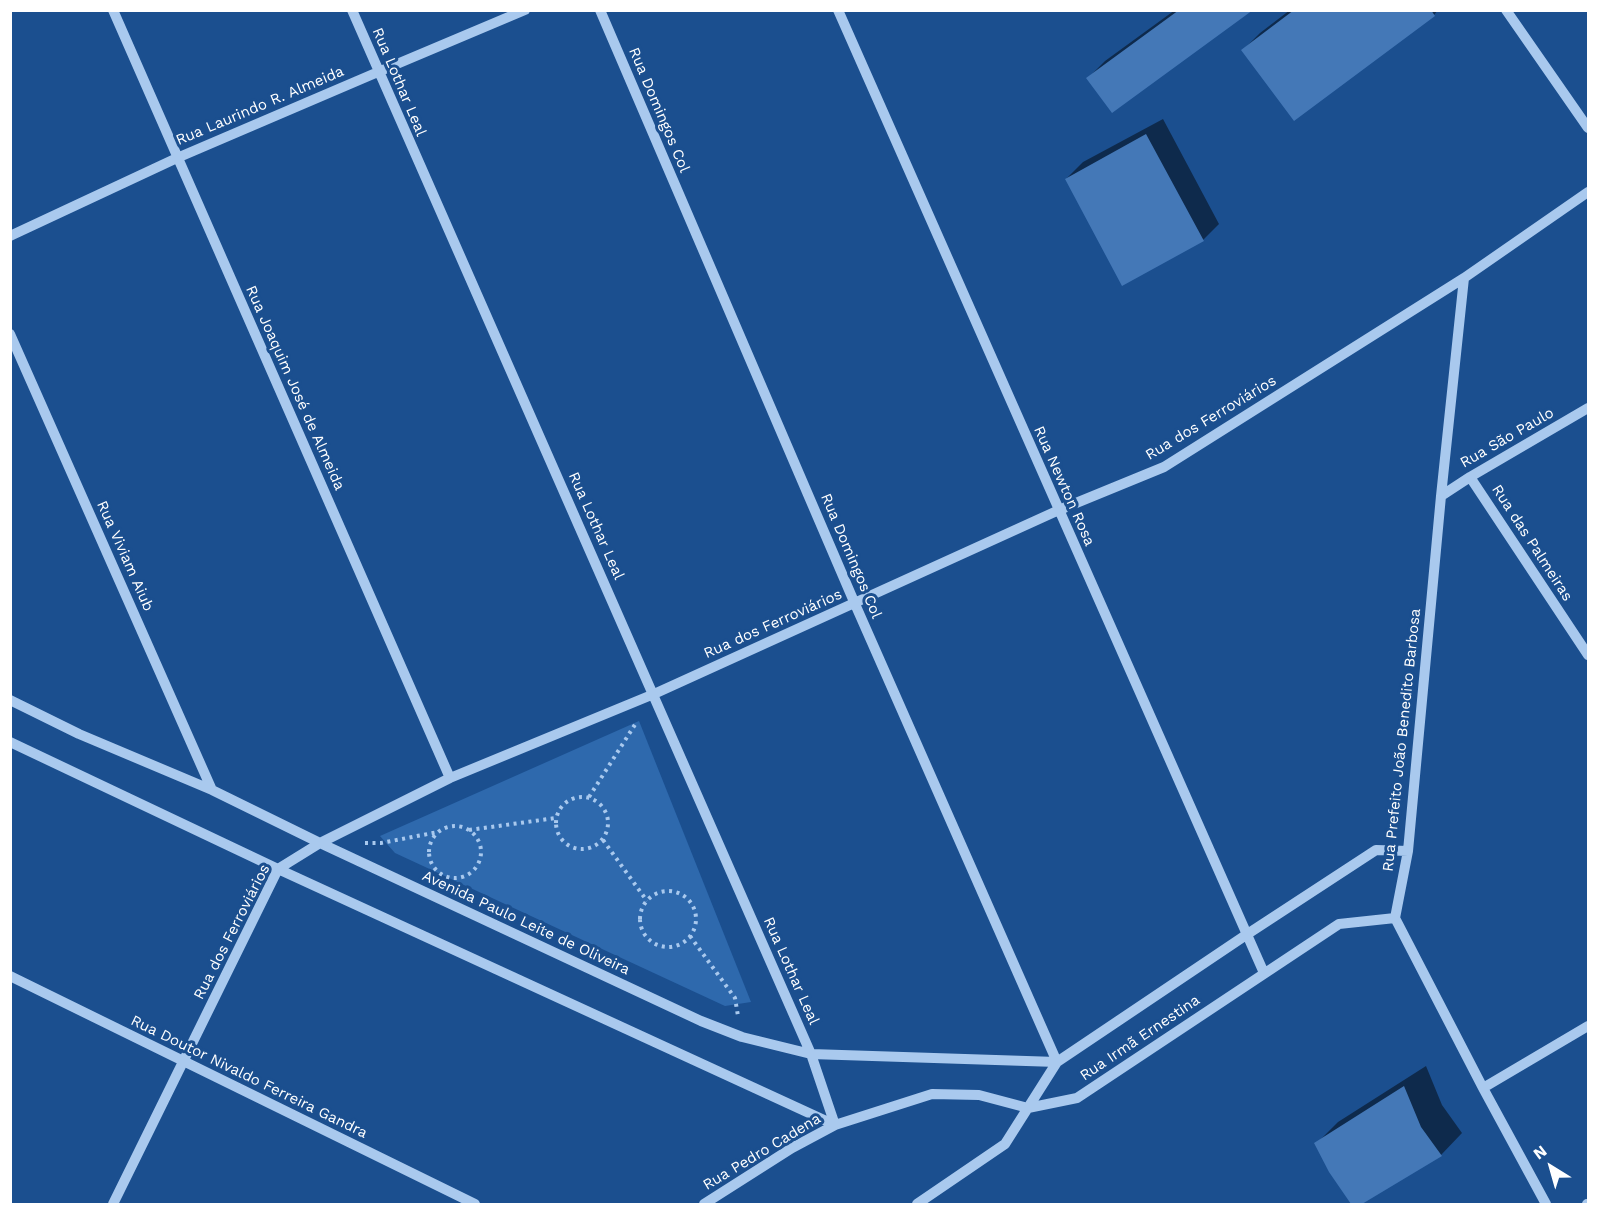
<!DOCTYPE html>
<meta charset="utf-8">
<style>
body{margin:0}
#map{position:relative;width:1599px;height:1215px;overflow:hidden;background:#1b4f8f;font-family:"Work Sans",sans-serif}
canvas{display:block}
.frame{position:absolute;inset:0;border:12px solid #fff;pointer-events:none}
.north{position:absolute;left:1521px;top:1137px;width:60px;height:60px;-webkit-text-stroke:4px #1b4f8f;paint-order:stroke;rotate:323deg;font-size:16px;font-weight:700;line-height:24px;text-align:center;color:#fff}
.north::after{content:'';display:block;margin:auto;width:21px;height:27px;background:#fff;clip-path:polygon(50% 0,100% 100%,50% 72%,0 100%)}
</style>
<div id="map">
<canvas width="1599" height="1215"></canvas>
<div class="frame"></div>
<div class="north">N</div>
</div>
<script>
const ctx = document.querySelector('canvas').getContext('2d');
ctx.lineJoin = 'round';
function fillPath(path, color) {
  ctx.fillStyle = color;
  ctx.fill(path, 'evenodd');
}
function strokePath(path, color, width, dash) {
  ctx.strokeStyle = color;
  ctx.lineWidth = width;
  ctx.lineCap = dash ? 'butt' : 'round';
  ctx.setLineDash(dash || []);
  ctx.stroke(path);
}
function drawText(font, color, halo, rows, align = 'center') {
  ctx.font = font + ' "Work Sans",sans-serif';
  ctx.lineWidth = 6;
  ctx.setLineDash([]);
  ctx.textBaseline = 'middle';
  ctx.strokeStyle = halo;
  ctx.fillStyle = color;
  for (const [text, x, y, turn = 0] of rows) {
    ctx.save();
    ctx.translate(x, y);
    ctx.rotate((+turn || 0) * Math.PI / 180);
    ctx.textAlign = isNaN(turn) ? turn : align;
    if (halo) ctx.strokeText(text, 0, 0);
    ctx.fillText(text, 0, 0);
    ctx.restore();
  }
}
fillPath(new Path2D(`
 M639,721L751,1002L725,1006L395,853L380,836Z`), '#2e69ad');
fillPath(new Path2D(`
 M1175,10H1250L1088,78L1105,61Z
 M1290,10H1438L1434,15L1243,50L1260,33Z
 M1163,119L1219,224L1203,240L1066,179L1083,162Z
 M1426,1066L1442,1105L1462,1133L1441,1155L1359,1204H1353L1331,1171L1316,1144L1338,1122Z`), '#0007');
fillPath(new Path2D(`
 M1179,10H1253L1112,113L1086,78Z
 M1294,10H1431L1435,16L1294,121L1241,50Z
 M1146,134L1204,241L1122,286L1065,179Z
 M1404,1086L1421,1127L1442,1156L1362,1204H1351L1329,1172L1314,1143Z`), '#4478b7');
strokePath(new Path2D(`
 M556 823a26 26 0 1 1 52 0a26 26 0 1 1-52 0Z
 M589,797L636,723
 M429 852a26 26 0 1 1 52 0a26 26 0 1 1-52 0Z
 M469,830L556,818
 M603,840L647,901
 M365,843H381L438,832
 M640 919a28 28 0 1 1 56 0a28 28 0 1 1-56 0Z
 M690,936L735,998L738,1016`), '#a9c9ee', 4, [3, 4.5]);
strokePath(new Path2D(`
 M113,10L450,778
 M352,10L811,1054L835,1125L792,1148L704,1204
 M600,10L855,604L1057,1062
 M838,10L1264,973
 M1506,10L1588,128
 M10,236L177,158L378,72L525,10
 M1464,278L1441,496L1408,851L1395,918L1483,1088L1546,1204
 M10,334L212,790
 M1470,477L1588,655
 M1441,496L1470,477L1588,408
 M10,700L79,734L212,790L320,843L701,1021L742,1037L811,1054L1057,1062
 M10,742L278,869L835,1125L932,1094L979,1095L1028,1108L1077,1098L1339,924L1395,918
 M10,976L475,1204
 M1483,1088L1588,1026
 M113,1204L278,869L320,843L450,778L654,694L1059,510L1164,467L1464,278L1588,192
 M917,1204L1005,1144L1057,1062L1246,935L1376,850L1408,851
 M1587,1204H1588`), '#a9c9ee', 10);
drawText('15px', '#fff', '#1b4f8f', [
 ["Rua Lothar Leal",399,82,67],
 ["Rua Laurindo R. Almeida",260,106,-23],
 ["Rua Domingos Col",659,110,67],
 ["Rua Joaquim José de Almeida",295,388,66],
 ["Rua dos Ferroviários",1211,418,-31],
 ["Rua São Paulo",1507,438,-30],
 ["Rua Newton Rosa",1064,486,66],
 ["Rua Lothar Leal",596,526,66],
 ["Rua das Palmeiras",1532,543,57],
 ["Rua Viviam Aiub",125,556,66],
 ["Rua Domingos Col",851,556,67],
 ["Rua dos Ferroviários",773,624,-24],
 ["Rua Prefeito João Benedito Barbosa",1402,740,-84],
 ["Avenida Paulo Leite de Oliveira",526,923,25],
 ["Rua dos Ferroviários",232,932,-63],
 ["Rua Lothar Leal",791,971,66],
 ["Rua Irmã Ernestina",1140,1038,-34],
 ["Rua Doutor Nivaldo Ferreira Gandra",249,1077,26],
 ["Rua Pedro Cadena",762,1152,-31]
]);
</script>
